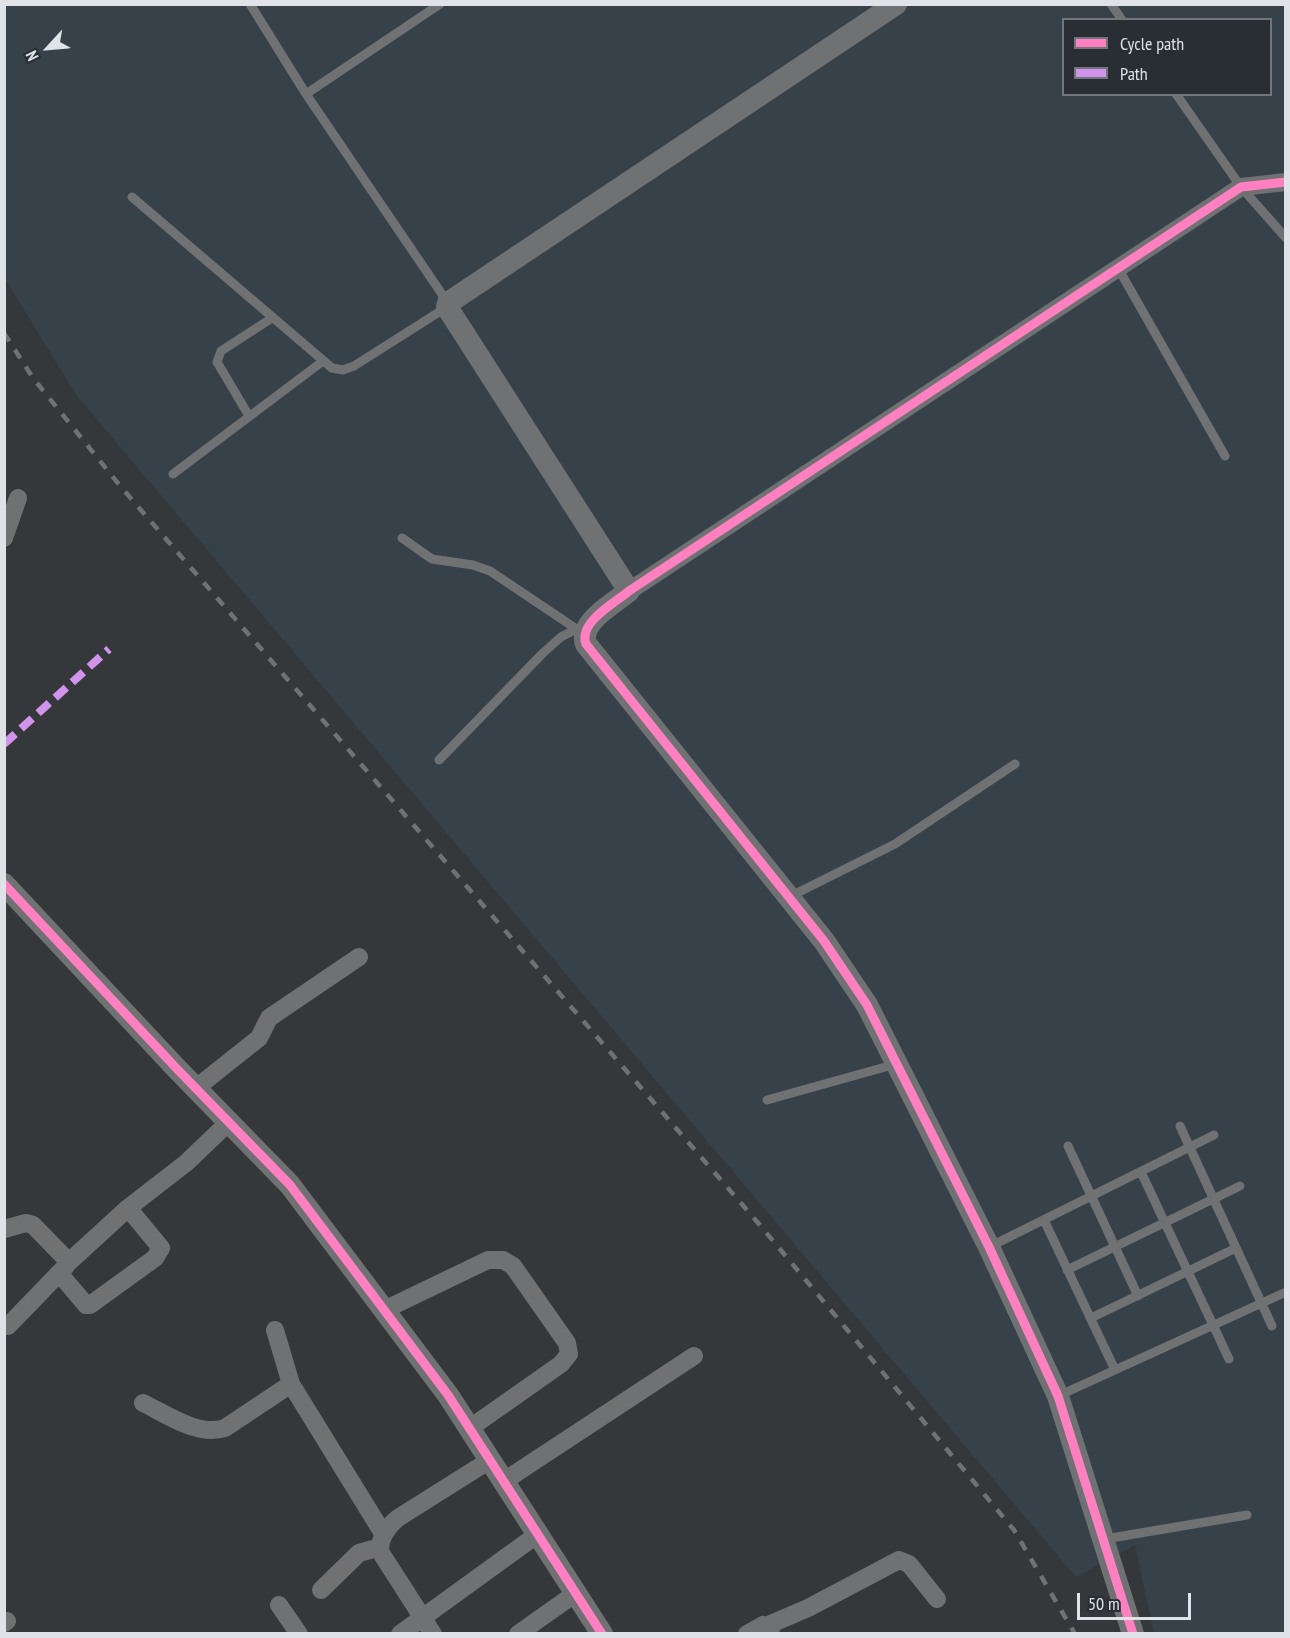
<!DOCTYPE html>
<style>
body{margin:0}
#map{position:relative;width:1290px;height:1638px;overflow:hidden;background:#35383a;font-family:"PT Sans Narrow",sans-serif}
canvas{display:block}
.frame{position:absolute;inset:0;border:6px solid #dfe2e6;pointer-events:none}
.legend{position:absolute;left:1062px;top:18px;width:210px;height:78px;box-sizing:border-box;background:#282e33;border:2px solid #71767b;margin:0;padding:8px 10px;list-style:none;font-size:18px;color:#dfe2e6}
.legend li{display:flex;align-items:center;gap:12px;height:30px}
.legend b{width:30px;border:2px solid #71767b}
.north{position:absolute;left:18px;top:18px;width:60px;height:60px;-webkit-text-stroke:4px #282e33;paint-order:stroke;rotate:244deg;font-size:16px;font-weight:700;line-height:24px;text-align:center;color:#dfe2e6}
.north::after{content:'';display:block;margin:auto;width:21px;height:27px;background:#dfe2e6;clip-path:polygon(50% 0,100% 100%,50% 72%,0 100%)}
.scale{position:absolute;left:1077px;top:1593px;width:114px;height:27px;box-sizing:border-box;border:3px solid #dfe2e6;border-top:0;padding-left:8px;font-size:18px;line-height:21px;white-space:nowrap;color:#dfe2e6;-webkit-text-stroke:4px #282e33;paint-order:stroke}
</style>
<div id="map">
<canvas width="1290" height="1638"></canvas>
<div class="frame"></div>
<ul class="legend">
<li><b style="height:8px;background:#ff80c0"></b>Cycle path</li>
<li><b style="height:8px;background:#d193ec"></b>Path</li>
</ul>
<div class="north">N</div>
<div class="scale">50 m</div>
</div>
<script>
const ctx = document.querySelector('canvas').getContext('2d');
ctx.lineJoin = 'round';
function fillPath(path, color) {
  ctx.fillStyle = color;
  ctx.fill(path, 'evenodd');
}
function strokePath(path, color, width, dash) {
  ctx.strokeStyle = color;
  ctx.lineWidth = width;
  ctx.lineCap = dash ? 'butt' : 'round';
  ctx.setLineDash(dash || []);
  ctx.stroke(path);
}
fillPath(new Path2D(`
 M5,5H1285V1633H1154L1135,1545L1076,1577L77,396L5,279ZM1064,20H1270V94H1064Z`), '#37414a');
strokePath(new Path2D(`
 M250,4L306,94L448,303
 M1111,4L1122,20
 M306,94L440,4
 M1176,94L1241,187L1286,238
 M132,197L332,368L343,370L354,366L447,307
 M1118,268L1225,456
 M249,416L217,362L221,351L272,318
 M173,474L323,361
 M402,538L432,559L473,565L490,571L584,634
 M439,760L543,653L561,637L576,629
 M789,897L895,844L1015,764
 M767,1100L896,1064
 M1180,1126L1272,1326
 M1068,1146L1138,1296
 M1141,1172L1229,1359
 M1044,1220L1115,1370
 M989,1247L1214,1135
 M1067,1270L1240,1186
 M1091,1318L1236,1248
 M1058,1396L1286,1292
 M1105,1539L1247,1515`), '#707172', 9);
strokePath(new Path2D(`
 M4,538L18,498
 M629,591L1241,187L1286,182
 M196,1088L259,1038L269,1018L359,957
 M4,1229L26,1223L33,1225L69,1262L128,1208L186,1163L229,1122
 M59,1273L86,1305H90L155,1258L161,1248L128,1208
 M384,1310L488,1260H503L513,1266L567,1343L569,1354L561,1364L470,1428
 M8,1326L66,1266
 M275,1330L291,1384L384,1535
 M143,1403C166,1414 198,1437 225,1428L291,1384
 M504,1481L694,1356
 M321,1590L359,1553L380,1547
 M279,1605L299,1634
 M4,1623L7,1621
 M766,1626L808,1608L899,1560L909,1564L937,1599
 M400,1634L538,1534
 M433,1634L381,1553C377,1541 388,1526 398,1518L490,1460
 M518,1634L576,1593
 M747,1634L763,1625L771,1633`), '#707172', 18);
strokePath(new Path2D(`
 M896,4L448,303L447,307L629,591C615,603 578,622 586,644L824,941L867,1005L989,1247L1058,1396L1133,1634
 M4,884L178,1070L290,1185L448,1395L602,1634`), '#707172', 22);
strokePath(new Path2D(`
 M4,333L33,378L121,487L759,1224L1014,1530L1075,1634`), '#707173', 4.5, [10, 10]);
strokePath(new Path2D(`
 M4,744L109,649`), '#d193ec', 8, [15, 8]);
strokePath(new Path2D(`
 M4,884L178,1070L290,1185L448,1395L602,1634
 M1133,1634L1058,1396L989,1247L867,1005L824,941L586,644C578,622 615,603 629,591L1241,187L1286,182`), '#ff80c0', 9);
</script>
